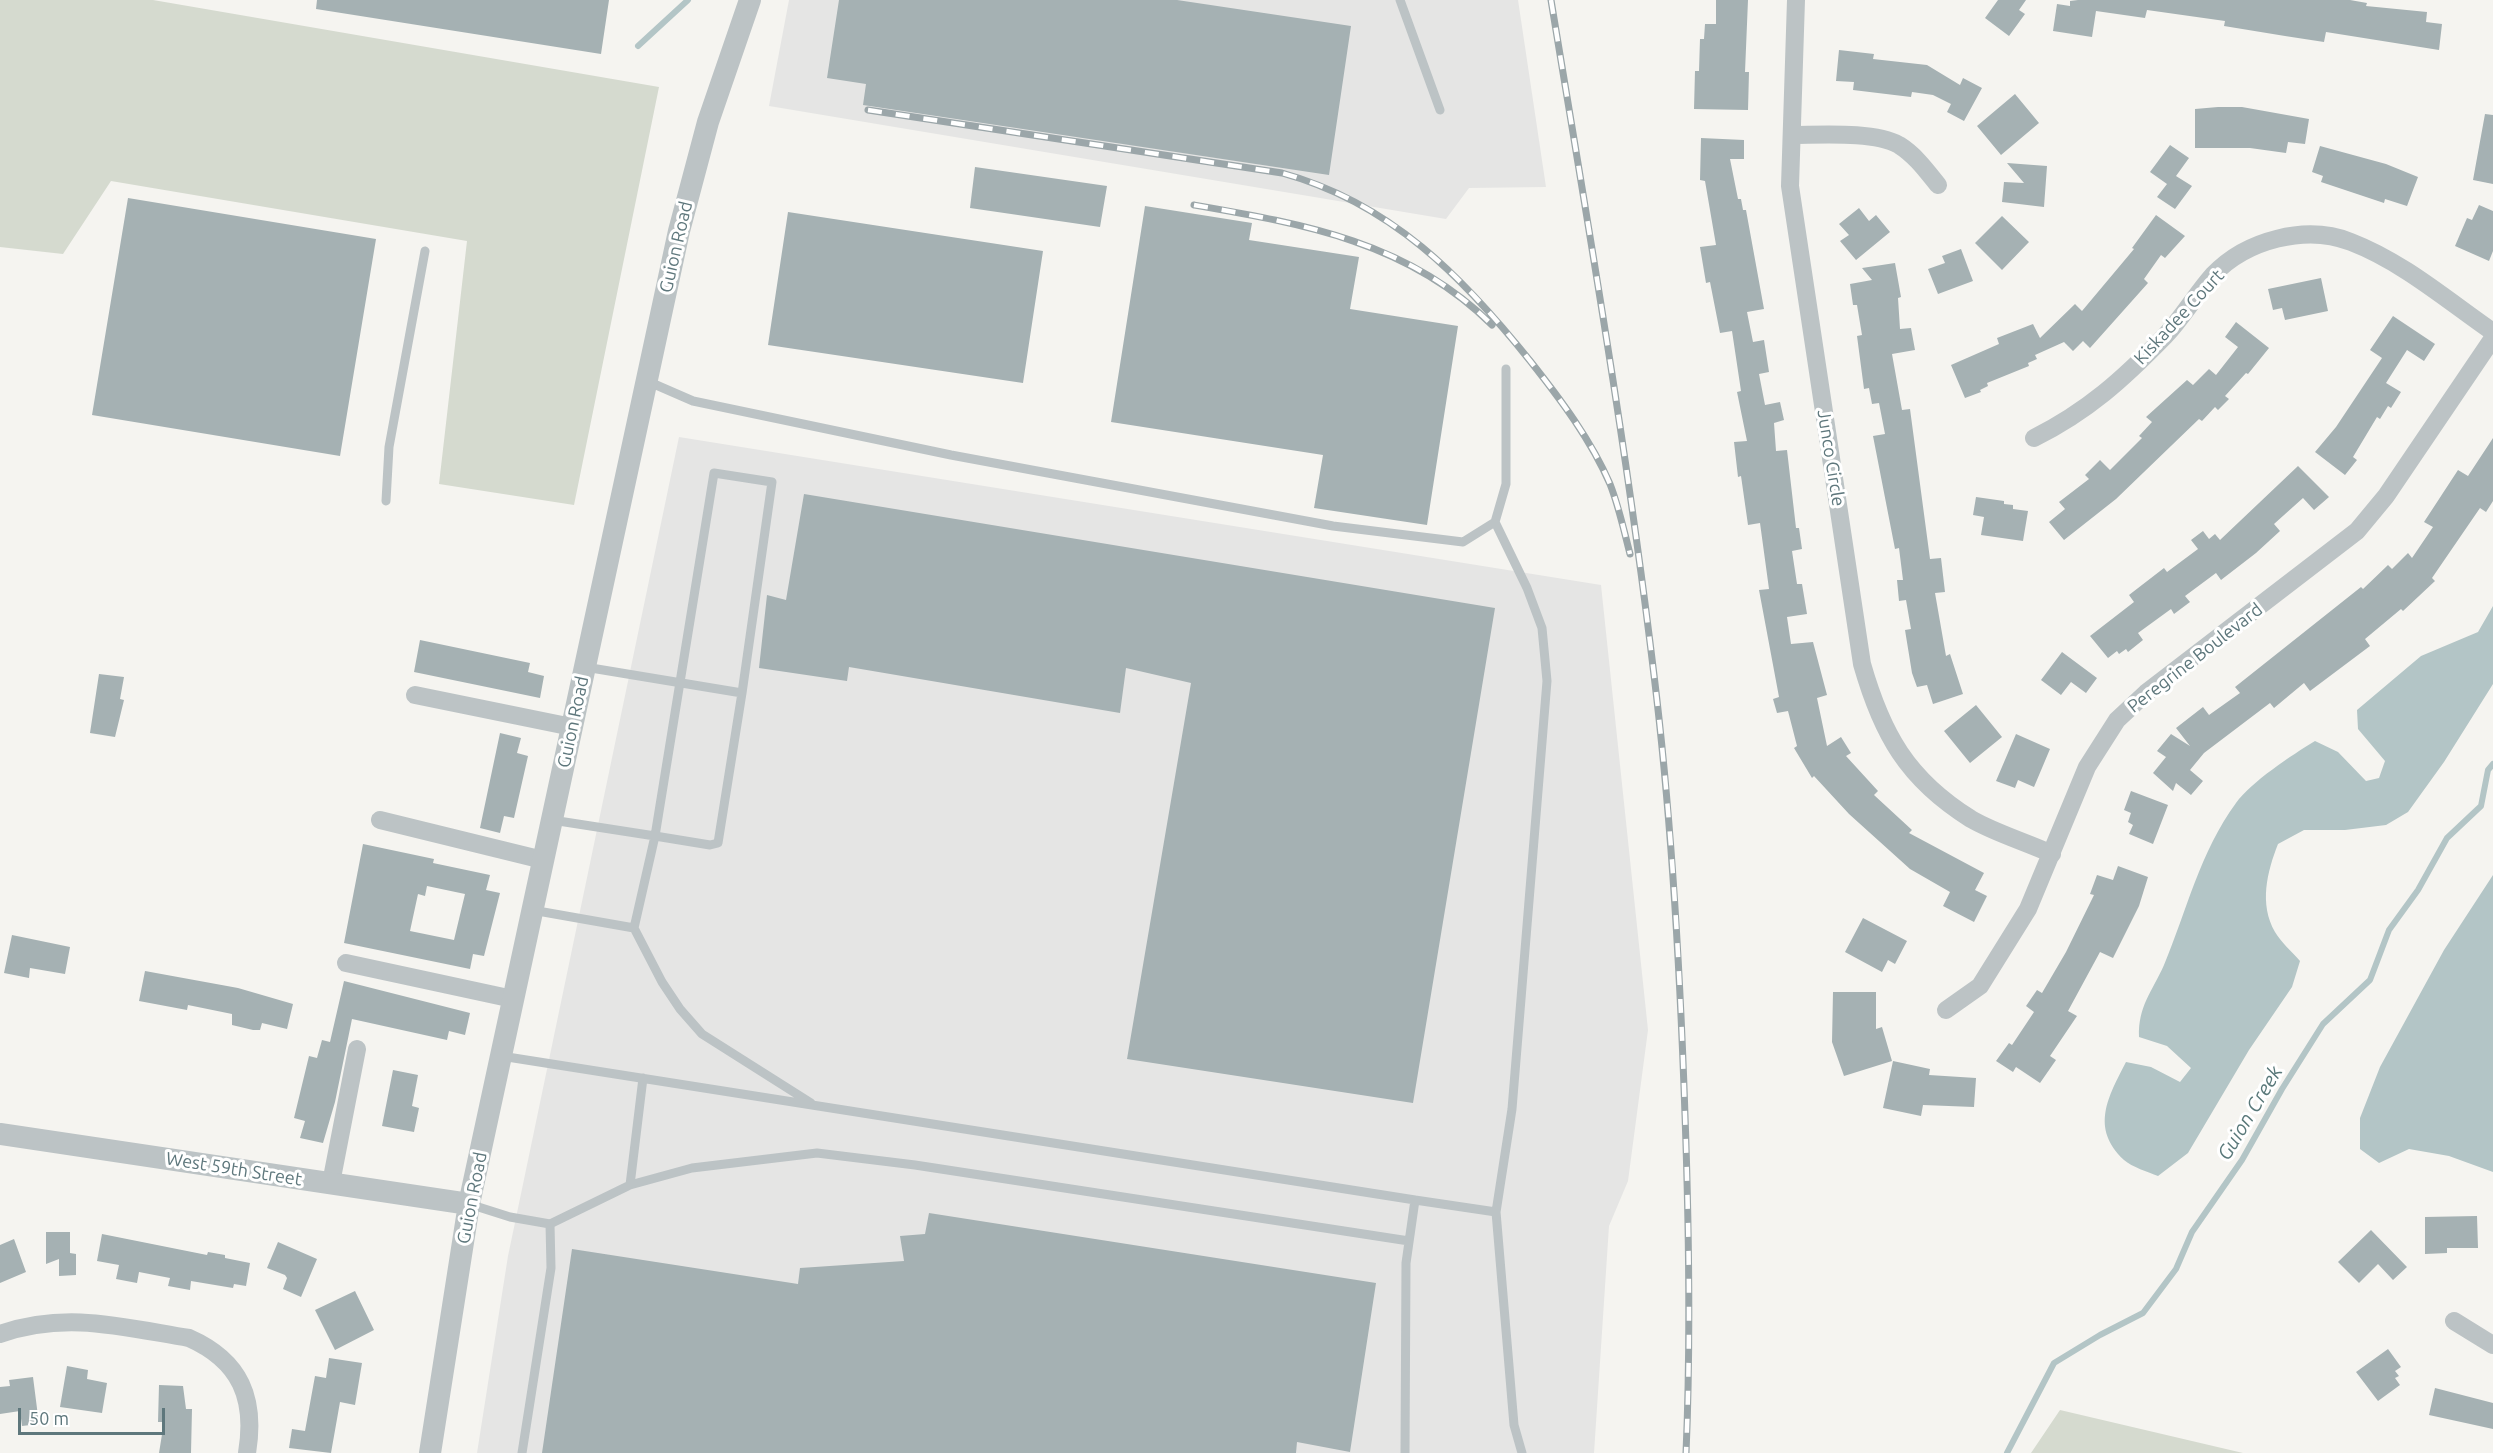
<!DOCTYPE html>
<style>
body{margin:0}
#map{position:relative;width:2493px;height:1453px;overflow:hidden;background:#f5f4f0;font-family:Ubuntu,sans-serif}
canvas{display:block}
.scale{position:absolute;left:18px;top:1408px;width:147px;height:27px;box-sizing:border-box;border:3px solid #5e777c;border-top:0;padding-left:8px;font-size:18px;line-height:21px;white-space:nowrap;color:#5e777c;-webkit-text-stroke:4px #fff;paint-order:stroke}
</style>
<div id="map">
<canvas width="2493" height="1453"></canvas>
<div class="scale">50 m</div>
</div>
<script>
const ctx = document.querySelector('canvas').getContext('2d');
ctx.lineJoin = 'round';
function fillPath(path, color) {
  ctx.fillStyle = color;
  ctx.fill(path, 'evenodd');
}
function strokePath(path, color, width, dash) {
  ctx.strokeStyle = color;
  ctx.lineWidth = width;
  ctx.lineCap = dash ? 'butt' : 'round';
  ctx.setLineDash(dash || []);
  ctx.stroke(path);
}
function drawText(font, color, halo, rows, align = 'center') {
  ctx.font = font + ' Ubuntu,sans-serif';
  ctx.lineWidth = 6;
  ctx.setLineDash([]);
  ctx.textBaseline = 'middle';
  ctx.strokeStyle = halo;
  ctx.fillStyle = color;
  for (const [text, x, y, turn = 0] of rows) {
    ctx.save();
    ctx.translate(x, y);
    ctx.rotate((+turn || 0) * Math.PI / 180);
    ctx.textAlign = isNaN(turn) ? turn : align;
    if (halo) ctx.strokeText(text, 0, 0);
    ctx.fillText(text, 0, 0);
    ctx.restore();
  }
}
fillPath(new Path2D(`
 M789,0H1518L1546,187L1469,188L1446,219L769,106Z
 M679,437L1601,585L1648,1030L1628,1181L1609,1226L1594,1453H477L508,1256Z`), '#e5e5e4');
fillPath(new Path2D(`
 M0,0H153L659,87L574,505L439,484L467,241L111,181L63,254L0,247Z
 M2060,1410L2243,1453H2031Z`), '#d5dacf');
fillPath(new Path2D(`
 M2493,606V684L2444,762L2408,812L2386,825L2345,830H2304L2278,844C2267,872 2259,904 2275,932C2281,942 2292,952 2300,961L2292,987L2249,1050L2188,1153L2158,1176C2148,1172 2132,1167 2124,1160C2090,1128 2108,1097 2126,1062L2151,1067L2180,1082L2191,1068L2167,1046L2139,1037C2138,1006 2152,992 2164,965C2187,910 2200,852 2236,803C2251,782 2292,755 2315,741L2338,752L2366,781L2379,778L2385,761L2358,729L2357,710L2421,656L2478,632Z
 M2493,875V1172L2449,1156L2409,1149L2379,1163L2360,1149V1118L2380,1067L2444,950Z`), '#b3c5c6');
strokePath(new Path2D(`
 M638,46L688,0
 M2007,1453L2054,1363L2100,1335L2143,1313L2176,1269L2192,1232L2242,1160L2282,1089L2323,1024L2370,980L2389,930L2418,890L2447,838L2481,806L2488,770L2493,764`), '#b3c5c6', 6);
fillPath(new Path2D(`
 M317,0H609L601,54L316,9Z
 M839,0H1177L1351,26L1329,175L863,105L866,84L827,78Z
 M1716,0H1748L1745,72H1749L1748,110L1694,109L1695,71H1699L1700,39H1704L1705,24H1716Z
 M1998,0H2026L2019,10L2025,14L2009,36L1985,18Z
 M2078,0H2350L2367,3L2366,6L2427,12L2426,22L2442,24L2439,50L2326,32L2324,42L2285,36L2224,26L2225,21L2147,10L2145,18L2096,11L2092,37L2053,31L2057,4L2070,6V1Z
 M1839,50L1874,54L1873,59L1927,65L1960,85L1963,78L1982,88L1964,121L1947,112L1951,104L1933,95L1912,92L1911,97L1853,90L1854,82L1836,81Z
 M2015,94L2039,123L2001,155L1977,126Z
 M2218,107H2242L2309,119L2305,144L2288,142L2286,153L2250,148H2195V109Z
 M2485,114L2493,115V184L2473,180Z
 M1701,138L1744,140V159H1730L1738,199H1741L1743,210H1746L1764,309L1747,312L1753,342L1764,340L1769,372L1759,374L1765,405L1780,402L1784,420L1774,423L1776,451L1787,450L1796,528H1799L1802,549L1792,551L1797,584H1802L1807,614L1787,617L1791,644L1813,642L1827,695L1817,698L1827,746L1841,737L1851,753L1846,756L1878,791L1874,795L1912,830L1909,833L1984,873L1975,890L1987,896L1974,922L1943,906L1950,892L1910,869L1849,814L1814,776L1812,778L1794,748L1797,746L1788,711L1777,713L1773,699L1779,697L1759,590L1769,589L1760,523L1748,525L1741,476L1738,477L1734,442L1747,441L1737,392L1741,391L1732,331L1720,333L1710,282L1706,283L1700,247L1716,245L1705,181L1700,180Z
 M2170,145L2189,158L2176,176L2192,186L2175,209L2157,197L2167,184L2150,172Z
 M2320,146L2386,164L2418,177L2407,206L2385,199L2384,203L2321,182L2323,176L2312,172Z
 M2007,163L2047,166L2044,207L2002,202L2004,182L2024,183Z
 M975,167L1107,186L1100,227L970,208Z
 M128,198L376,239L340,456L92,415Z
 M2479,205L2493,211V251L2489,261L2455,246L2467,218L2472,220Z
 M1145,206L1252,223L1249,240L1359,257L1350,309L1458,326L1427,525L1314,508L1323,455L1111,422Z
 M1859,208L1869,221L1876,215L1890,232L1856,260L1840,241L1849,235L1839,224Z
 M788,212L1043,251L1023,383L768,345Z
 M2156,215L2185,236L2165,258L2161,255L2144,279L2148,283L2090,348L2083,341L2073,351L2064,342L2035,355L2037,359L2028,363L2029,366L1987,383L1988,386L1980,390L1981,392L1965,398L1951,365L1999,344L1997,338L2033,324L2040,338L2075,304L2082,311L2134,249L2132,248Z
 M2002,216L2029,242L2002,270L1975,243Z
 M1961,249L1973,281L1938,294L1928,269L1945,263L1942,256Z
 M1895,263L1901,297L1898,298L1900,329L1911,328L1915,350L1892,354L1902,410L1910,409L1930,559L1941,558L1945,592L1935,593L1946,656L1950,654L1963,694L1933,704L1927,685L1917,687L1912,673L1905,630L1911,629L1906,600L1899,601L1897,580H1903L1899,548L1895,549L1873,436L1885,434L1879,403L1872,404L1869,388L1864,389L1857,336L1862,335L1857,305H1853L1850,284L1872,280L1862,268Z
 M2321,278L2328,311L2285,320L2282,308L2273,310L2268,289Z
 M2393,316L2435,344L2424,361L2407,350L2386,383L2401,392L2391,408L2388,406L2380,419L2377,417L2353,457L2357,460L2345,475L2315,452L2336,427L2382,358L2370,350Z
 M2236,322L2269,348L2248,374L2246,373L2225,396L2229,399L2218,410L2215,407L2202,421L2199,419L2116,499L2064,540L2049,522L2065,509L2059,502L2089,479L2085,475L2100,460L2110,470L2142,438L2139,436L2152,422L2146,417L2187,380L2193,385L2209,369L2216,375L2238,347L2225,337Z
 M2493,438V501L2486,512L2480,508L2432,578L2435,581L2403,611L2401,609L2365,639L2370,646L2310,691L2304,683L2274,708L2270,703L2204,753L2190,770L2203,781L2191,795L2176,783L2173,791L2153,773L2166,757L2157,751L2171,734L2190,746L2176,728L2203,707L2209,715L2240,693L2235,687L2361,587L2363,589L2388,565L2392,569L2408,553L2412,558L2433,527L2424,522L2458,470L2468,476Z
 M2298,466L2329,497L2314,510L2303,498L2274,524L2280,531L2256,553L2221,580L2216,573L2185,596L2190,602L2174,614L2171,609L2138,633L2143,640L2128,652L2126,649L2119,654L2117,651L2108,658L2090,636L2134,602L2129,595L2164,568L2167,572L2198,549L2191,540L2203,531L2209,539L2215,534L2220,540Z
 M804,494L1495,608L1413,1103L1127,1059L1191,683L1126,668L1120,713L849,667L847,681L759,668L767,595L786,600Z
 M1976,497L2004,501V504L2013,505V509L2028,511L2023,541L1981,535L1984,517L1973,515Z
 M420,640L530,663L528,672L544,676L540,698L414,672Z
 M2062,652L2097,678L2086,693L2071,682L2061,695L2041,680Z
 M99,674L124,677L120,699L124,700L115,737L90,733Z
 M1976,705L2002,737L1970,763L1944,731Z
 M500,733L521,738L517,753L528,756L514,818L504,816L500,833L480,828Z
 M2016,734L2050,749L2034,787L2018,780L2015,788L1996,781Z
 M2131,791L2168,805L2153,844L2129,834L2133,825L2128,822L2131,813L2124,810Z
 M363,844L434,859L433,863L490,875L486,890L500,893L484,956L473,954L470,969L344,943ZM427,886L465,894L454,940L410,931L418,894L425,896Z
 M2118,866L2148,877L2139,906L2113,958L2100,952L2068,1011L2077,1016L2050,1056L2056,1060L2040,1083L2016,1067L2013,1072L1996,1061L2009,1043L2012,1045L2034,1012L2026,1006L2037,990L2042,993L2066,952L2094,895L2090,894L2097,875L2113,880Z
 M1863,918L1907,941L1895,964L1888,960L1882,972L1845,952Z
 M12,935L70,947L65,974L30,968L29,978L4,973Z
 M145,971L238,988L293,1004L287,1029L262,1023L260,1030H253L232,1025V1014L188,1005L187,1010L139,1001Z
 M344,981L470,1013L465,1035L449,1031L447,1040L352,1019L335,1102L323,1143L300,1138L305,1121L294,1118L309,1056L317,1058L322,1040L330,1042Z
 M1833,992H1876V1029L1882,1027L1892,1061L1844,1076L1832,1042Z
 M1893,1061L1930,1069L1929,1075L1976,1078L1974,1107L1923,1105L1921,1116L1883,1108Z
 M393,1070L418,1075L412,1106L419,1108L414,1132L382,1126Z
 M929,1213L1376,1283L1350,1452L1297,1442L1296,1453H542L572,1249L798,1284L800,1268L904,1261L900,1236L925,1234Z
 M2477,1216L2478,1248H2447V1253L2425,1254V1217Z
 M2371,1230L2407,1267L2393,1280L2378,1264L2359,1283L2338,1262Z
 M46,1232H70V1253L76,1254V1275L59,1276V1259L46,1264Z
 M102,1234L207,1255L208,1252L225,1255V1258L250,1263L246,1286L234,1284L233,1288L191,1281L190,1290L168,1286L170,1278L139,1272L137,1283L116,1279L119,1265L97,1261Z
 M14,1239L26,1272L0,1283V1245Z
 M278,1242L317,1259L301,1297L283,1289L287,1278L285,1275L267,1268Z
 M355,1291L374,1330L335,1350L315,1310Z
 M2388,1349L2401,1367L2395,1371L2399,1376L2395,1378L2400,1385L2378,1401L2356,1372Z
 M329,1358L362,1363L355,1405L340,1402L331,1453L289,1448L292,1429L305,1431L315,1376L326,1378Z
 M67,1366L88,1370L87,1379L107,1383L102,1413L60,1407Z
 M33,1377L39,1424L22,1426L20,1411L0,1414V1387L10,1386L9,1380Z
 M159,1385L183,1386L186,1409H192L191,1453H159L164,1422H158Z
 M2435,1388L2493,1403V1429L2429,1415Z`), '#a5b1b3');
strokePath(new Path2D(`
 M1400,0L1440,110
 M647,381L693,401L951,455L1333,526L1463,542L1495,522L1506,484V369
 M386,501L389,447L425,251
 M1495,522L1527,588L1542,628L1547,681L1512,1109L1496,1212
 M552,820L655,836L714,473L772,482L742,693L585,667
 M532,910L634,928L655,836L710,845L718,843L742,693
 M634,928L662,982L680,1009L702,1034L811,1103
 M501,1056L1415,1200L1406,1263L1405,1453
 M630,1185L643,1078
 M1415,1200L1496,1212L1514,1425L1522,1453
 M469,1204L510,1217L550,1224L630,1185L692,1168L817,1153L915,1165L1409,1241
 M522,1453L551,1268L550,1224`), '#bcc3c5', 9);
strokePath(new Path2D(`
 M1796,0L1790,186L1862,664C1882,734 1907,779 1971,819C1995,833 2026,842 2052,854
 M1792,135C1820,135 1874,131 1899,145C1915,155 1926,170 1938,185
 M2034,438C2088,411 2123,379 2165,336C2183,317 2196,294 2213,275C2246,240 2306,224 2351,242C2403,262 2448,301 2493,332
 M415,695L572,727
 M380,820L543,860
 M346,963L513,999
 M1946,1010L1980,986L2028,909L2087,767L2117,720L2146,693L2357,531L2386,496L2493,338
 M331,1183L357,1049
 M2454,1321L2493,1345
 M0,1334C66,1311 122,1327 189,1338C241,1361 256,1399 247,1453`), '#bcc3c5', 18);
strokePath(new Path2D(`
 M0,1134L469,1204
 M430,1453L469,1204L679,231L708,122L750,0`), '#bcc3c5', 22);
const rail = new Path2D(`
 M1551,0C1588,225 1627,449 1654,675C1672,822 1680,968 1685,1115C1689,1228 1691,1340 1686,1453
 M868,110L1282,173C1391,203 1463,277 1531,362C1561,400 1591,440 1610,484C1619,507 1624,531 1630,554
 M1194,205C1304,224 1409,242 1492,325`);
strokePath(rail, '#9ba6a9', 7);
strokePath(rail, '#fff', 4.5, [14]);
drawText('18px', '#5e777c', '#fff', [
 ["Guion Road",676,247,-77],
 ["Kiskadee Court",2179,317,-47],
 ["Junco Circle",1831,458,81],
 ["Peregrine Boulevard",2195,658,-38],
 ["Guion Road",573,722,-78],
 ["West 59th Street",234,1169,9],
 ["Guion Road",472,1198,-79]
]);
drawText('italic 20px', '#597879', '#fff', [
 ["Guion Creek",2250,1113,-59]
]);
</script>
